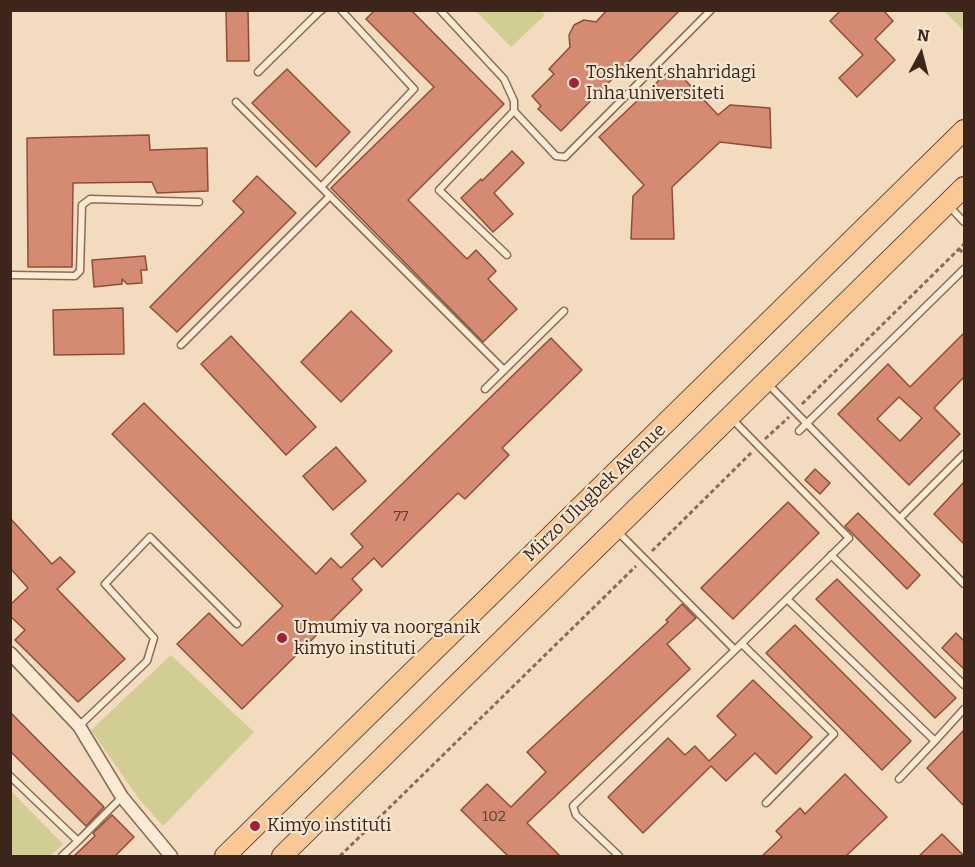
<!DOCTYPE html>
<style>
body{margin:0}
#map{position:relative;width:975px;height:867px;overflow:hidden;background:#f3dbc0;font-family:Bitter,serif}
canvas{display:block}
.frame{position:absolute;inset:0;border:12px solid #3c261c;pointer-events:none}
.north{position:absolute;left:891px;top:24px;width:60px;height:60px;-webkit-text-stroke:4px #f9e6d1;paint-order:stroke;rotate:7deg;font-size:16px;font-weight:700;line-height:24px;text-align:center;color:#3c261c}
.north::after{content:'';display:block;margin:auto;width:21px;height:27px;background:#3c261c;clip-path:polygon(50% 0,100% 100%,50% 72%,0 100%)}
</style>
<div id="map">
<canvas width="975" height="867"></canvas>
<div class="frame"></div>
<div class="north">N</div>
</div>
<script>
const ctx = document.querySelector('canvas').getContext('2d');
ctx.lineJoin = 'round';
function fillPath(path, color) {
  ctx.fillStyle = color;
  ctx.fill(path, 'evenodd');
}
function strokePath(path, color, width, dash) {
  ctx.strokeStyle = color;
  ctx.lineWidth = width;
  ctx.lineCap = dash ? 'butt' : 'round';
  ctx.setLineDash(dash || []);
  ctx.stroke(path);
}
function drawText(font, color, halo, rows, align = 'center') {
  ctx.font = font + ' Bitter,serif';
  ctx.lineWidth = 4.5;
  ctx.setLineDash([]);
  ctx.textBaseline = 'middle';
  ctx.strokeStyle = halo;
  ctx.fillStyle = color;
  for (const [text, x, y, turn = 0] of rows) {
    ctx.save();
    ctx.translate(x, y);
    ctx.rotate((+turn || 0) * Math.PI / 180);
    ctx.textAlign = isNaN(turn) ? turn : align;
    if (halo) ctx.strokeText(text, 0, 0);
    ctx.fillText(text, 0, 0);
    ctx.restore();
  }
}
fillPath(new Path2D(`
 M476,11H541L545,15L511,47Z
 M944,11H964V31Z
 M171,655L254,732L163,826L139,799L91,730Z
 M11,791L63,844L50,856H11Z`), '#d2ce93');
const building = new Path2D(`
 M226,10H248L249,61H227Z
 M375,10H411L504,104L408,200L467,259L476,250L496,271L488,279L517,309L483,342L331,188L434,87L366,19Z
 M607,10H680L561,131L538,109L541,106L532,96L554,74L549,69L570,47L569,35L574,25L584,20L596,22Z
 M841,10H883L893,21L875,39L895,60L857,97L839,78L863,55L830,21Z
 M673,67L718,115L730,105L770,108L771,148L720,142L672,187L674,239H631L633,196L644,185L599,137Z
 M287,69L350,132L316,167L252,103Z
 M149,135L150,150L207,148L208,191L157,193L152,182L73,183L72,267H28L27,138Z
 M512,151L524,163L494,193L513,214L493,232L461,198L481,179L482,181Z
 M257,176L296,213L177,332L150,307L244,212L233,201Z
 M145,256L147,270H141L142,283L127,284L122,279V284L94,287L92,260Z
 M123,308L124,354L54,355L53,310Z
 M351,311L392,351L341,402L301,362Z
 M964,333V377L934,408L960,434L909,485L838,414L888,364L910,387ZM899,397L922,418L900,441L877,419Z
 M231,336L316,427L286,455L201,364Z
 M551,338L582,370L502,448L509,455L465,499L458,493L382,567L374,558L352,579L362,590L242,709L177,644L209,613L242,646L283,606L112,434L144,403L316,574L331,558L341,568L363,547L351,534Z
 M336,447L366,481L333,510L303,476Z
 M815,469L830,483L820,494L805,480Z
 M964,482V544L934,514Z
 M788,502L819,533L733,619L701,588Z
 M858,513L920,575L907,589L845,526Z
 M10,518L52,564L60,557L75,572L57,589L125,659L78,702L15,640L25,630L10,616V605L28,588L10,568Z
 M837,579L956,698L935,718L816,599Z
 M682,604L696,618L667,644L690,669L527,823L560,856H508L461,810L487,784L511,807L546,772L527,752L668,622L666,620Z
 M795,625L911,741L882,770L766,653Z
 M956,633L964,641V669L942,648Z
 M753,680L812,737L776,774L755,753L726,781L711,766L643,833L608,797L668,738L685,755L695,746L709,761L736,735L717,716Z
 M10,712L104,807L86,826L10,751Z
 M964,730V806L927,768Z
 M845,774L887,817L846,856H762L782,837L776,831L800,808L805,814Z
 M112,815L134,837L115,856H74L95,836L93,833Z
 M942,834L964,856H919Z`);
fillPath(building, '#d58a72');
strokePath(building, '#904c39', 1.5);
const service = new Path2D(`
 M440,10L504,79L514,101V111L439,190L507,255
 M258,72L319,12L322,10
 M236,102L504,370
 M514,111L556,156L565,157L711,10
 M321,187L414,89L341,10
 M949,206L964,222
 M10,275L75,276L80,271L82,205L90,199L199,202
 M181,345L330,196
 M768,384L964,584
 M485,389L564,311
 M732,419L849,538L735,650
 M799,431L964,269
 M900,518L964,454
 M618,532L735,650L573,806L576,815L619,856
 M831,555L964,685
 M787,599L935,741L964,709
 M742,644L834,734L766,803
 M79,726L147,661L154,638L105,584L150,537L237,624
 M10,776L78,841L122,797
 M899,779L935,741
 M62,856L78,841`);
const minor = new Path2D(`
 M10,653L79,726L122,797L171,856`);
const primary = new Path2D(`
 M225,856L964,130
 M282,856L964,187`);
strokePath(service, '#8e6a56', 9);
strokePath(minor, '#8e6a56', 15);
strokePath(primary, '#5c392b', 22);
strokePath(new Path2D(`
 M959,249L964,254
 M802,404L964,244
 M765,439L789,417
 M652,551L752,452
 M340,856L636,566`), '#8e6a56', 3, [4.5, 3]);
strokePath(service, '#fcead5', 6);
strokePath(minor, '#fcead5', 12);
strokePath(primary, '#fac894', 20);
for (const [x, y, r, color] of [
 [574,83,6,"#a41f37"],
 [282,638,6,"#a41f37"],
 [255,826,6,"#a41f37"]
]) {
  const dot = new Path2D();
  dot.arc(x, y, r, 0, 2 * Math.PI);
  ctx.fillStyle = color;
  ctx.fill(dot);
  strokePath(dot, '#f9e6d1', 2);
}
drawText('15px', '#623f32', null, [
 ["77",401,517],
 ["102",494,817]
]);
drawText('18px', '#3c261c', '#f9e6d1', [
 ["Toshkent shahridagi",586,73],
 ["Inha universiteti",586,94],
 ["Umumiy va noorganik",294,628],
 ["kimyo instituti",294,649],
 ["Kimyo instituti",267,826]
], 'left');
drawText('18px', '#3c261c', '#f9e6d1', [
 ["Mirzo Ulugbek Avenue",595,493,-44]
]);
</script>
